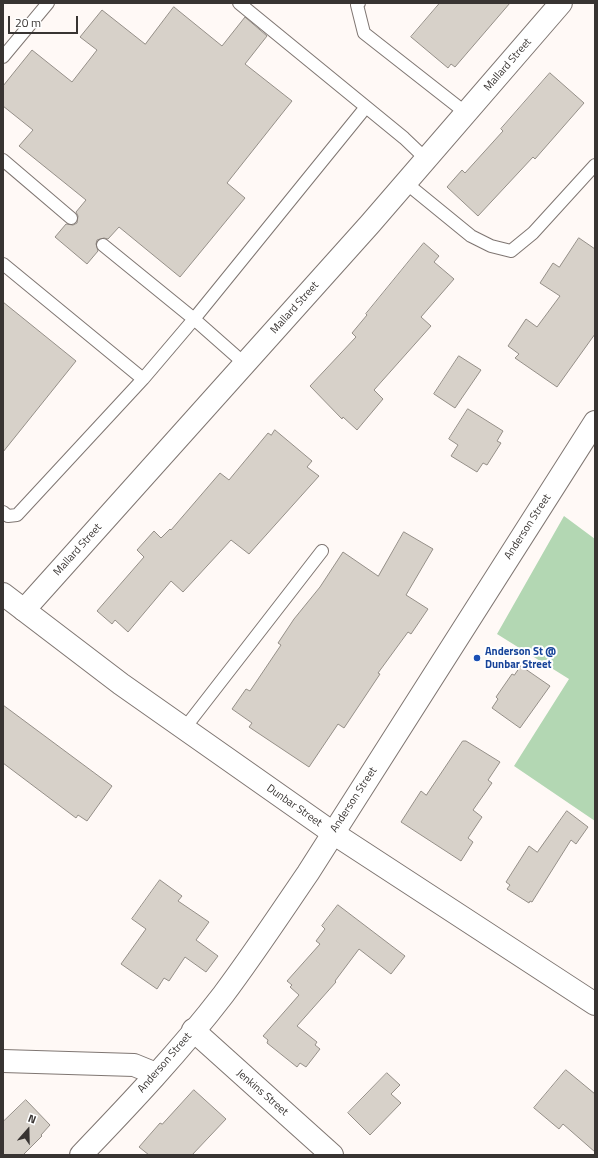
<!DOCTYPE html>
<style>
body{margin:0}
#map{position:relative;width:598px;height:1158px;overflow:hidden;background:#fff9f6;font-family:"Titillium Web",sans-serif}
canvas{display:block}
.frame{position:absolute;inset:0;border:4px solid #383432;pointer-events:none}
.north{position:absolute;left:8px;top:1110px;width:40px;height:40px;-webkit-text-stroke:3px #fff;paint-order:stroke;rotate:20deg;font-size:11px;font-weight:700;line-height:16px;text-align:center;color:#383432}
.north::after{content:'';display:block;margin:auto;width:14px;height:18px;background:#383432;clip-path:polygon(50% 0,100% 100%,50% 72%,0 100%)}
.scale{position:absolute;left:8px;top:16px;width:70px;height:18px;box-sizing:border-box;border:2px solid #383432;border-top:0;padding-left:5px;font-size:12px;line-height:14px;white-space:nowrap;color:#383432;-webkit-text-stroke:3px #fff;paint-order:stroke}
</style>
<div id="map">
<canvas width="598" height="1158"></canvas>
<div class="frame"></div>
<div class="north">N</div>
<div class="scale">20 m</div>
</div>
<script>
const ctx = document.querySelector('canvas').getContext('2d');
ctx.lineJoin = 'round';
function fillPath(path, color) {
  ctx.fillStyle = color;
  ctx.fill(path, 'evenodd');
}
function strokePath(path, color, width, dash) {
  ctx.strokeStyle = color;
  ctx.lineWidth = width;
  ctx.lineCap = dash ? 'butt' : 'round';
  ctx.setLineDash(dash || []);
  ctx.stroke(path);
}
function drawText(font, color, halo, rows, align = 'center') {
  ctx.font = font + ' "Titillium Web",sans-serif';
  ctx.lineWidth = 4;
  ctx.setLineDash([]);
  ctx.textBaseline = 'middle';
  ctx.strokeStyle = halo;
  ctx.fillStyle = color;
  for (const [text, x, y, turn = 0] of rows) {
    ctx.save();
    ctx.translate(x, y);
    ctx.rotate((+turn || 0) * Math.PI / 180);
    ctx.textAlign = isNaN(turn) ? turn : align;
    if (halo) ctx.strokeText(text, 0, 0);
    ctx.fillText(text, 0, 0);
    ctx.restore();
  }
}
fillPath(new Path2D(`
 M564,516L595,539V821L514,766L569,679L497,634Z`), '#b3d7b3');
const building = new Path2D(`
 M440,3H510L455,67L451,64L448,68L411,37Z
 M174,7L222,46L245,17L267,36L245,64L292,101L227,183L245,198L180,277L119,227L108,239L104,238L97,240L96,244L98,251L87,264L55,237L66,224L73,225L77,223L78,216L76,212L86,200L19,146L33,130L3,106V86L32,50L72,82L97,50L80,37L102,10L145,44Z
 M550,73L584,103L535,159L533,157L478,216L447,187L462,170L465,173L503,131L501,129Z
 M579,238L595,249V334L557,387L515,358L519,354L508,346L526,319L537,327L560,296L540,283L553,263L559,267Z
 M424,243L439,256L434,262L454,279L421,317L431,326L374,390L383,399L357,430L343,417L342,419L310,386L356,337L352,333L367,315L366,314Z
 M3,302L76,361L3,452Z
 M459,356L481,370L455,408L434,394Z
 M468,409L503,431L497,441L501,443L487,465L483,463L477,472L451,456L458,445L449,439Z
 M275,430L312,461L307,467L319,476L249,554L231,540L183,592L171,581L128,632L115,620L112,624L97,611L144,557L137,550L154,531L161,538L170,529L171,530L220,473L229,480L268,433L271,435Z
 M404,532L433,549L406,595L428,609L411,634L408,632L378,673L380,674L344,728L338,724L309,767L249,727L252,723L232,709L246,689L250,691L281,645L278,643L294,619L320,587L343,552L378,576Z
 M521,666L550,686L520,728L492,708L498,699L496,697L512,674L514,675Z
 M3,705L112,786L87,821L78,815L76,818L3,763Z
 M463,741H466L500,762L488,780L492,783L473,810L482,817L468,838L473,842L461,861L401,822L421,791L426,795Z
 M567,811L588,827L576,844L571,840L532,902L530,901L529,903L507,889L510,885L506,882L529,846L537,852Z
 M160,880L182,896L178,901L209,922L196,940L218,956L206,972L185,957L169,981L164,978L157,989L121,964L146,929L132,919Z
 M338,905L405,956L391,974L359,949L335,981L336,982L297,1026L317,1042L315,1045L320,1049L306,1067L300,1063L297,1067L267,1043L268,1040L263,1036L299,995L290,987L292,985L287,981L320,944L316,941L325,929L322,926Z
 M566,1070L595,1094V1152L563,1124L559,1129L534,1108Z
 M387,1073L400,1085L391,1094L401,1103L370,1135L348,1113Z
 M194,1090L226,1119L192,1155H149L139,1147L160,1123L162,1124Z
 M26,1100L50,1125L41,1135L42,1136L23,1155H3V1122Z`);
fillPath(building, '#d7d1c9');
strokePath(building, '#958f88', 1);
const service = new Path2D(`
 M239,3L404,138L426,159
 M359,3L357,5L364,33L466,113
 M3,57L48,3
 M3,160L71,218
 M406,183L471,236L491,246L511,251L533,233L595,165
 M103,245L194,319L366,107
 M3,264L143,379
 M3,512L8,516L17,515L143,379L194,319L245,364
 M184,729L322,551`);
const minor = new Path2D(`
 M24,610L370,224L561,3
 M193,1030L332,1155
 M3,1061L134,1065L156,1074`);
const tertiary = new Path2D(`
 M3,594L121,684L333,833L595,1004`);
const secondary = new Path2D(`
 M81,1155C130,1104 180,1051 223,995C253,955 280,914 308,873L595,422`);
strokePath(service, '#7f7672', 14);
strokePath(minor, '#7f7672', 24);
strokePath(tertiary, '#7f7672', 24);
strokePath(secondary, '#7f7672', 24);
strokePath(service, '#fff', 12);
strokePath(minor, '#fff', 22);
strokePath(tertiary, '#fff', 22);
strokePath(secondary, '#fff', 22);
for (const [x, y, r, color] of [
 [477,658,4,"#1a4fb4"]
]) {
  const dot = new Path2D();
  dot.arc(x, y, r, 0, 2 * Math.PI);
  ctx.fillStyle = color;
  ctx.fill(dot);
  strokePath(dot, '#fff', 1.5);
}
drawText('11px', '#383432', '#fff', [
 ["Mallard Street",508,65,-49],
 ["Mallard Street",295,308,-48],
 ["Anderson Street",528,527,-57],
 ["Mallard Street",78,550,-48],
 ["Anderson Street",354,800,-57],
 ["Dunbar Street",294,806,35],
 ["Anderson Street",165,1063,-49],
 ["Jenkins Street",262,1093,41]
]);
drawText('bold 11px', '#164399', '#fff', [
 ["Anderson St @",485,652],
 ["Dunbar Street",485,665]
], 'left');
</script>
